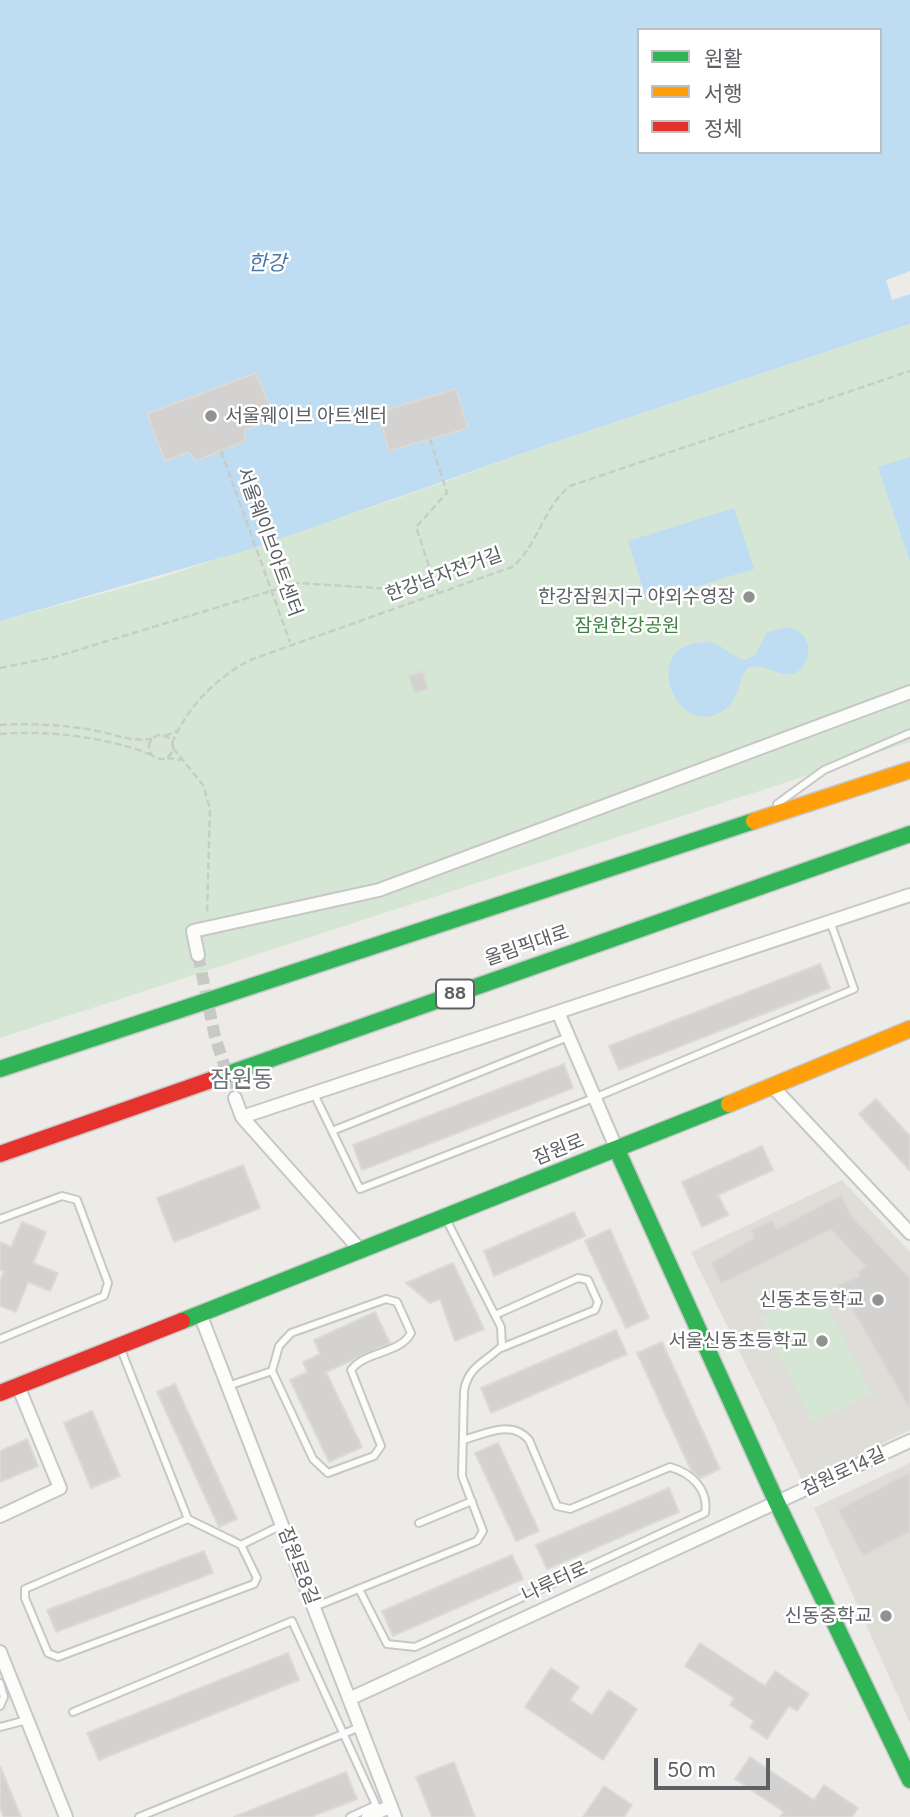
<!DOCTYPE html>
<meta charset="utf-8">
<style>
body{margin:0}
#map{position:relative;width:910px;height:1817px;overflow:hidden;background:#ecebe7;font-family:Figtree,"Noto Sans KR",sans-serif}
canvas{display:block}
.legend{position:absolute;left:637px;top:28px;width:245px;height:126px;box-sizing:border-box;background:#fff;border:2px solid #bebfc1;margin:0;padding:9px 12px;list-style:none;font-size:21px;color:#5d6064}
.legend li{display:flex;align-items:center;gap:14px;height:35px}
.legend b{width:35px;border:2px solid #bebfc1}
.scale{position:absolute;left:654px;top:1758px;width:116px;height:32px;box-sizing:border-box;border:4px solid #5d6064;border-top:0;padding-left:9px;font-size:21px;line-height:24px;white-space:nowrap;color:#5d6064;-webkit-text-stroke:5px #fff;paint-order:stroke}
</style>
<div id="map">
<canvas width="910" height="1817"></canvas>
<ul class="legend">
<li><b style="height:9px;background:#30b455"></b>원활</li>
<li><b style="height:9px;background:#ff9f0a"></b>서행</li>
<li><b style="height:9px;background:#e5322d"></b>정체</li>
</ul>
<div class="scale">50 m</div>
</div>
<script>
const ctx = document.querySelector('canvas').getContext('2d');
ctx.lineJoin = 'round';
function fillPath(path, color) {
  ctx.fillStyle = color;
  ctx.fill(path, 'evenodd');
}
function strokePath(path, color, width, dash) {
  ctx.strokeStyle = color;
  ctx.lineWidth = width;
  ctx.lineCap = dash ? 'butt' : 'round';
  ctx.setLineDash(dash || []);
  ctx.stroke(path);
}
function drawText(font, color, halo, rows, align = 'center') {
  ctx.font = font + ' Figtree,"Noto Sans KR",sans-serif';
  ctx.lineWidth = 5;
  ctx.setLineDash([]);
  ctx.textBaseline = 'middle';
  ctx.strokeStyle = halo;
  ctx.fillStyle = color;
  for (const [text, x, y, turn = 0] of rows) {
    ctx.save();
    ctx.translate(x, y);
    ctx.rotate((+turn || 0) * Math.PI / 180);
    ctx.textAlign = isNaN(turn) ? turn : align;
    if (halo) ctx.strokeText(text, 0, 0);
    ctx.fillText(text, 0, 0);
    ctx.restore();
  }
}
fillPath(new Path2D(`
 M842,1180L910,1252V1430L803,1482L691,1252Z
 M910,1463V1723L814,1508Z`), '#dfddd7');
fillPath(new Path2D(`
 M910,324V742L0,1038V621L160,578L399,498L555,442Z
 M820,1290L871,1393L812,1422L761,1319Z`), '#d5e7d4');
fillPath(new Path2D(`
 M0,0H910V324L555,442L251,549L0,621ZM639,30H880V152H639Z
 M910,457V562L878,467Z
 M734,508L754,569L647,602L628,541Z
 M789,627C796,630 803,633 806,640C809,647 809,655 806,662C790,690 768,660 747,668C738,680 740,696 728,707C679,749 634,642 706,642C722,642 730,657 745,660L756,654L767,632Z`), '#bedcf2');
fillPath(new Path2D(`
 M910,271V294L892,300L886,280Z`), '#ecebe7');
const building = new Path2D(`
 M256,373L275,419L245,430V441L196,461L188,452L165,461L147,414Z
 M456,389L468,428L389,451L378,412Z
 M423,671L428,689L414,693L409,676Z
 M820,964L830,988L619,1070L609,1046Z
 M564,1064L573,1088L362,1170L353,1145Z
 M876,1099L910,1136V1171L859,1114Z
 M762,1146L773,1170L718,1195L728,1215L702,1227L682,1182Z
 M243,1165L260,1208L174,1242L157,1198Z
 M841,1195L852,1216L910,1278V1410L838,1285L859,1276L858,1272L865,1266L831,1230L721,1284L711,1263L754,1238L751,1230L773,1220L776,1229Z
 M574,1212L585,1236L494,1276L484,1251Z
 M22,1222L46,1232L33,1263L58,1273L50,1291L28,1282L16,1312L0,1306V1281L4,1271L0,1270V1242L11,1247Z
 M610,1229L649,1318L626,1328L585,1241Z
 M453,1263L484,1329L455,1341L440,1299L430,1303L406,1283Z
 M375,1312L390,1343L326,1372L362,1447L329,1462L290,1380L307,1372L303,1362L320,1354L314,1340Z
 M616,1330L627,1354L491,1413L481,1388Z
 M662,1342L720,1469L700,1478L691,1470L637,1353Z
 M175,1384L237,1519L219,1527L157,1392Z
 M92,1411L120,1476L91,1488L64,1423Z
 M27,1439L38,1466L0,1482V1451Z
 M498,1443L539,1531L516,1541L475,1453Z
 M910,1472V1532L863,1556L838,1510Z
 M669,1488L679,1512L547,1569L536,1545Z
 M204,1551L213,1573L56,1632L47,1610Z
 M512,1555L523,1579L393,1636L382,1611Z
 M700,1643L765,1686L775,1671L809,1694L797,1711L789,1706L767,1739L750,1727L754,1721L730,1705L734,1698L685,1666Z
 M288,1653L299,1680L99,1760L87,1733Z
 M551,1668L579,1687L570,1700L592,1715L609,1690L637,1709L603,1760L525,1707Z
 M750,1757L814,1800L824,1785L858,1808L852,1817H780L784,1812L735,1779Z
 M454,1762L475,1817H432L416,1777Z
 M0,1766L21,1817H4L0,1808Z
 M346,1772L357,1799L311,1817H234Z
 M604,1786L632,1805L624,1817H583Z`);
fillPath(building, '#d3d2d0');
strokePath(building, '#dbdad6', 2);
strokePath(new Path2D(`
 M198,955L215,1037L235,1098`), '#c8c8c6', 12, [12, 6]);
const lane = new Path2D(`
 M777,804L824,770L910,733
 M568,1037L332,1131L360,1189L594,1098L854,989L830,921
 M314,1094L332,1131
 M0,1219L62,1196L77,1200L108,1283L104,1296L0,1339
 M495,1315L578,1278L588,1280L598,1302L595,1310L501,1348
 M120,1347L188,1519L25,1589V1598L48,1653L58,1657L254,1584L257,1578L241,1545L188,1519
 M228,1386L272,1371L279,1346L291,1333L386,1299L397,1302L411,1333C400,1354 365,1351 351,1370L381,1446L374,1456L328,1473L313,1459L272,1371
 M419,1523L472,1501
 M241,1545L282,1525
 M359,1589L387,1644L415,1647L705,1513C709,1489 691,1473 670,1467L570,1509L557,1506L529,1440C512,1419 485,1434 463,1440
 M314,1607L477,1541L483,1531L462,1476L464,1391C468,1366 486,1362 502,1346L501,1327L446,1219
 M0,1683L4,1697L0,1706
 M73,1712L292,1621L376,1805L350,1817
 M0,1727L27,1720
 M139,1817L360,1727`);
const street = new Path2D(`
 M198,955L193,931L379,890L910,692
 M558,1012L617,1150
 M772,1086L910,1233
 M235,1098L242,1117L361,1251
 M242,1117L910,895
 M200,1314L395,1817
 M0,1516L60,1488L18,1386
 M0,1652L66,1817
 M349,1699L910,1441
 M368,1817L391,1806`);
const fast = new Path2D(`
 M0,1069L754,821
 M211,1080L910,834
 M617,1150L777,1503L910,1780
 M182,1321L729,1104`);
const slow = new Path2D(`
 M754,821L910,770
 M729,1104L910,1029`);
const jam = new Path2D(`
 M0,1154L211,1080
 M0,1393L182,1321`);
strokePath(lane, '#c8c7c7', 10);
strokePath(street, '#c8c7c7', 16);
strokePath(fast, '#c7c7c8', 19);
strokePath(slow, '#c7c7c8', 19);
strokePath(jam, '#c7c7c8', 19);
strokePath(new Path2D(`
 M430,439L447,493L416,527L438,593
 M221,451L290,642
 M0,668L55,657L297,583L409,590
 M0,725C31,723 62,725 93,730C114,734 130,742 152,739
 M0,734C48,730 107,737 152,755
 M149 747a12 12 0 1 1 24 0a12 12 0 1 1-24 0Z
 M165,736L177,731
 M172,743C188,706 215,679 250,660L512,567C538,546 543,507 570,486L910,371
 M173,748L203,785L210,809L207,914
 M167,758L181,760`), '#c8ccc9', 2.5, [7, 3.5]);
strokePath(lane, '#fcfcfb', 6);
strokePath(street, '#fcfcfb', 12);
strokePath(fast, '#30b455', 16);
strokePath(slow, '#ff9f0a', 16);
strokePath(jam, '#e5322d', 16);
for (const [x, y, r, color] of [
 [211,416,7,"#8f9192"],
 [749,597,7,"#8f9192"],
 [878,1300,7,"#8f9192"],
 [822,1341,7,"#8f9192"],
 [886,1616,7,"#8f9192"]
]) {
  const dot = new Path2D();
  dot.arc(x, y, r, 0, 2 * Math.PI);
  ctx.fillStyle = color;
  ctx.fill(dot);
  strokePath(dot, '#fff', 2.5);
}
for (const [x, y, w] of [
 [455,994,38]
]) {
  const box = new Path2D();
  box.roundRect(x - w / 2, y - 14.5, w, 29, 5);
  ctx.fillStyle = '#fff';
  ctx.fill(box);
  strokePath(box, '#5d6064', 2);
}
drawText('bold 18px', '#5d6064', null, [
 ["88",455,994]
]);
drawText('19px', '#5d6064', '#fff', [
 ["서울웨이브 아트센터",225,416,"left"],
 ["한강잠원지구 야외수영장",735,597],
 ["신동초등학교",864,1300],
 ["서울신동초등학교",808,1341],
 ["신동중학교",872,1616]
], 'right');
drawText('19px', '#5d6064', '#fff', [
 ["서울웨이브아트센터",269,542,70],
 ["한강남자전거길",444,575,-20],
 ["올림픽대로",527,946,-19],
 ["잠원로",559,1150,-22],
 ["잠원로14길",844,1472,-25],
 ["잠원로8길",298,1566,69],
 ["나루터로",555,1582,-25]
]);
drawText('19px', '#3d8240', '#fff', [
 ["잠원한강공원",627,626]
]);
drawText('italic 21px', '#4a78a8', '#fff', [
 ["한강",267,264]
]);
drawText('23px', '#6e7276', '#fff', [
 ["잠원동",242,1080]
]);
</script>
